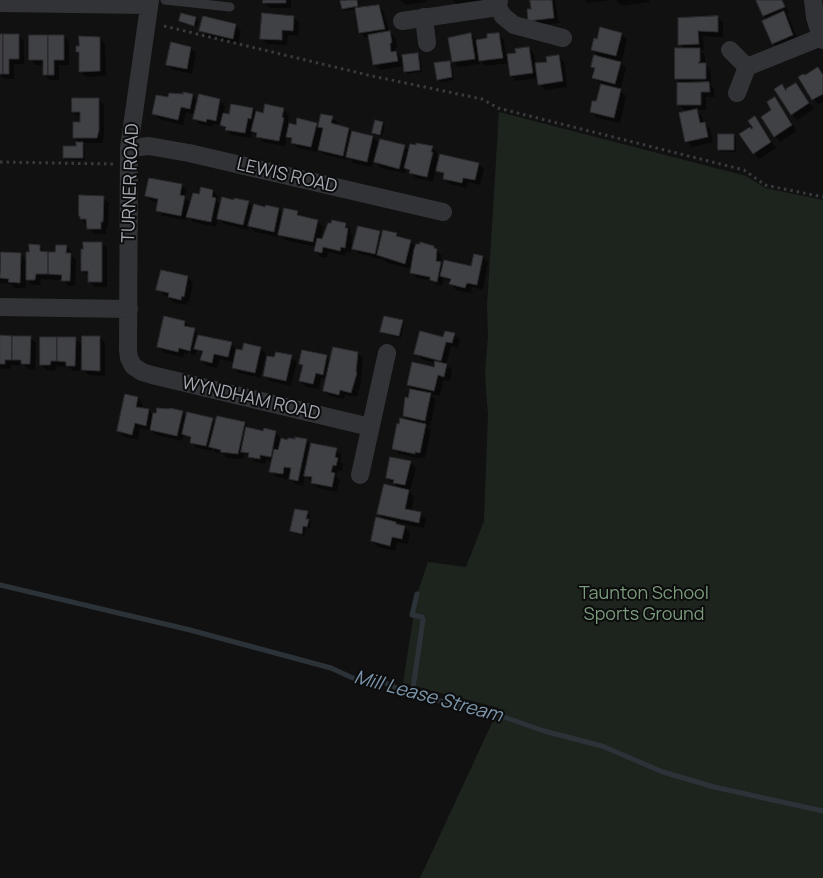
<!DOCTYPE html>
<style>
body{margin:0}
canvas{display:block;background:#111112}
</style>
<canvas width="823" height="878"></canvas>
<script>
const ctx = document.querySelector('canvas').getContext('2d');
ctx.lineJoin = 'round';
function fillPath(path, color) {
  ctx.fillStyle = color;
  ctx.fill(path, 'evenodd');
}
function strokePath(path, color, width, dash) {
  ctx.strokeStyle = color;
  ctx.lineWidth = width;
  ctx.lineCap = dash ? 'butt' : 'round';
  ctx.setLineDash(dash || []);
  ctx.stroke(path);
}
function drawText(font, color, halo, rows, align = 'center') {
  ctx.font = font + ' Manrope,sans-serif';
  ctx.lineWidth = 4;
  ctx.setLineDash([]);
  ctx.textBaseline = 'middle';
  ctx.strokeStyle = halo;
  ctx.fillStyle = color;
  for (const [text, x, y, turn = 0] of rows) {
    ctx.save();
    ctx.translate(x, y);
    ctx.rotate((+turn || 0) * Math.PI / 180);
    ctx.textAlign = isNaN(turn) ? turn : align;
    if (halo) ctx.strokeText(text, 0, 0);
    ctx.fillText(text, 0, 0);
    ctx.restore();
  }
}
fillPath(new Path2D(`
 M499,112L746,176L765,188L823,200V878H420L499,708L403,683L417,594L428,562L466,567L484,521L488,415L485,373L488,336L487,306Z`), '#1d241e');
fillPath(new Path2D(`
 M264,0H291V8H270L264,3Z
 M341,0H359L360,9L378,6L384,12L389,32L396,38L397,48H395V52L404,60L417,54L420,57L422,72L408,74L405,71L404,66L380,70L374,64L370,37L365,38L360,32L356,9L345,11L343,8Z
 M400,0H426V2L406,5Z
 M453,0H482L483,4L459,8Z
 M531,0H555L559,23L535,26L529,21L532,10Z
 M585,0H611L588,3Z
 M616,0H649V2L622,6Z
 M757,0H782L789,13L786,14L789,18L798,40L779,48L773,43L768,20L764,16Z
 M294,17L299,23L298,36L288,35L287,45L267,44L261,38Z
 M718,17L723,23V37L703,36L704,50H699L705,55V64L711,70V84H709L714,89L715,97H706V110H696L702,116L704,123L710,129L713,142L692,147L687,141L692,110H684L678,104L682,84L676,79L685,49L680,44L679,19Z
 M196,18L198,21L197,27L182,23L180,21Z
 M235,25L241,31L238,43L206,36L201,30Z
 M498,34L504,40L506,56L517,54L529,48L534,54L536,64L549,63L558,57L564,62L567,87L545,90L540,84L539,78L516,81L511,75L509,63L486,66L479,59L480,64L458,67L453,61L471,35L477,41L489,39Z
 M621,34L627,39L622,61L617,60L626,68L620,90L626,96L620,123L597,118L591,112L597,103L602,84L594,78L596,69L592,66L601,58L592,50L598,40Z
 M0,36H19L24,41V64H14V79H5L0,75Z
 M64,36L69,42V65H59V80H50L44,74V65H36L30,59Z
 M100,38L105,44L106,76L86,77L80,72V55L77,52Z
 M191,48L196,53L192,74L173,70L168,65Z
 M449,62L452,65L454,80L441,82L438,79Z
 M818,68L823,74V102L819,104L813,99L805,77Z
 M796,84L814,109L797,120L792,114L782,86L786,91Z
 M192,95L198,101L200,96L220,101L225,106L224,114L230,116L232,106L253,109L257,113L264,114L266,106L284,110L289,115L288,123L289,125L296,126L316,124L319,127L332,118L338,123L337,126L349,129L352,132L373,137L380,144L404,146L409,151L432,147L438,153L437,158L440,161L478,164L484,169L480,185L468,182L467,188L450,184L444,179L445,177L436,169L433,182L416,178L406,169L405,173L381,168L374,160L372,167L353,163L349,158L348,160L325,155L318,148L317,152L298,148L287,136L285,146L263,142L252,131L251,138L232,135L223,126L213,124L212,127L200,124L194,118L195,114L186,112L183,125L159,119L153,114L169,99Z
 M99,99L104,105V136L102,143H82L85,146V160H66L64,158L80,144L74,137L81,124V117H79L73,112Z
 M774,99L780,104L797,131L780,142L775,136L773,110Z
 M755,118L760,123L776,148L759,159L754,153L751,130L754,129Z
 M382,123L385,125L382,137L375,135L373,133Z
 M734,135L736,138V152H721L719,149Z
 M181,185L187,190L185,198L191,203L200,195L213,191L218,197L217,201L222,205L248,202L254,208L266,209L267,206L279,209L284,215L297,212L303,218L317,221L323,227L320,240L323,241L345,224L351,229L350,232L353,235L351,242L355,245L379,232L383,236L396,234L400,239L410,241L416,247H434L442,256L441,264L444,266L472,268L475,255L483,257L488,263L483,290L472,287L471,293L456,290L451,284V282L444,278L442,286L437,285L433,281L417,278L411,272L412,269L387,263L381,257L380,259L359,254L352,247L351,253L346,252V256L328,252L327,258L321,257L315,251L316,247L285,240L280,235L279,237L255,232L249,226L248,230L224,224L218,218L216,227L193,222L188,216L187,220L163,216L157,210L159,203L152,201L146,196Z
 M103,197L109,203L108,227H106V234H94L81,219Z
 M101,243L107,248V287H95L89,282V276L82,270Z
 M40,246L46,253H57L66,246L72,252V256L76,260L75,286H68L63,280L41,279L40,285H32L26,279V288H15L11,284L0,283V254H20L27,261L30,253Z
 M188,277L193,283L189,302L187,301V305L175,303L158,290Z
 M402,321L404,323L401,338L384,334L382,331Z
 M185,322L194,329L200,336L231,344L237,349L243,352L260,348L266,354L260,378L239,373L233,367L234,362L220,359L217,368L207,366L202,360L203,354L197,349L195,356L190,354L195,332H193L188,354L184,353L183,357L164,353L158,347Z
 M454,334L460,340L458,348L451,346L446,364L452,370L450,381L443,380L440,396L430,394L436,400L430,426L425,425L431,430L425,458L420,457V459L399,454L393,448L410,422L404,416L409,399L414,391L408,385L435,368L436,363L421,359L416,353Z
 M0,337H30L36,343L35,370L28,369L24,365H11L10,369H2L0,367Z
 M100,337L105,343V376L89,375L83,370Z
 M75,339L81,344L80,371H73L69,367L56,366L55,371L47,370L41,365Z
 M358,353L363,359L361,378L362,379L357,397L345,395L344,399L330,396L324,391L327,379L321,378L319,389L306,387L301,381L304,367L301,364L326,356L331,361Z
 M291,357L297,362L291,386L270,381L264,375L275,359Z
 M138,398L143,404L142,409L149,411L154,416L182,412L187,417L212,419L216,424L245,423L250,429L264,432H275L281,438V440H306L310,444L336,450L342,455L340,462L343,464L342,471L338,470L336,476L340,480L337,492L318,488L305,475L303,486L296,484L288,477V479L276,477L271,471L273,461L266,460L265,464L255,462L245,453L243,459L227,458L224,454L216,453L212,448V451L197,448L191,442L192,440L184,434L182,441L156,435L152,431L140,428L138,440L124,437L118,431Z
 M391,458L411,463L416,468L410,490L406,489L414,497L411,512L420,514L426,519L424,528L394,522L398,526L405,527L410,533L408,544L397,542L395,551L378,547L372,541L386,521L379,514L402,490L387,478Z
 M307,513L310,515L309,520L311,523L310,529L306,528L304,536L294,533L291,531Z`), '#0007');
strokePath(new Path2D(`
 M0,585L190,630L331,668L357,680L381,681L412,695L487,711L544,731L602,746L663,772L714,787L823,811
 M412,695L423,620L422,617L412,615L417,594`), '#2b3339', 5);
const building = new Path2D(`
 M263,0H286V3H263Z
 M347,0H357L358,6L342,9L340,1Z
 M530,0H552L554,18L528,21L527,9H531Z
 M756,0H782L785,7L763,16Z
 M379,5L385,29L359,33L355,8Z
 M784,11L793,35L772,44L762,21Z
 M181,13L196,17L194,26L179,21Z
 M262,13L294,16L293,31L282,30V40L260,39Z
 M203,16L236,24L233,39L199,31Z
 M718,16V32L698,31L699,44L678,45V18Z
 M600,27L622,33L616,56L591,50L594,38L597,39Z
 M390,31L392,43H390L391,52L396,51L398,61L373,65L368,35Z
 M471,33L475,59L452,62L448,38Z
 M499,33L503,58L479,61L476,40L487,38V34Z
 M0,34H3V74H0Z
 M3,34H19V59H9V74H3Z
 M29,35H48V75H43V60H29Z
 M48,35H64V60H54V75H48Z
 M79,36L100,37V71L79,72V52H76V46H79Z
 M171,42L191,47L187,69L166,65Z
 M529,47L533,73L510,76L507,54L516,53L515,49Z
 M675,48H700V61L698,63H706V79H675Z
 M418,53L420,70L404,72L402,55Z
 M559,55L563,81L538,85L535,63L547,62L546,57Z
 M594,55L621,62L615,84L592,78L595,68L591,67Z
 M450,61L452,77L437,80L434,63Z
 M818,67L823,75V94L812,100L798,77L803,74L805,75Z
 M709,82L710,92H701V105H677V83Z
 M796,83L809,103L791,115L774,89L782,84L786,91V89Z
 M601,84L621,89L614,118L590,112L592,101H596Z
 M183,92L193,94L190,109L181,107L178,120L152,114L156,95L168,97L169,93L183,94Z
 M199,94L220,99L216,121L207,119L206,122L193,119Z
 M775,97L792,125L774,137L761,117L771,110L767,102Z
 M72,98H99V130L97,138H73V122H80V112H72Z
 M231,104L253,108L251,119L248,118L245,133L225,130L226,127L220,125L223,113L229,114Z
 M265,104L284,108L282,117L284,118L279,141L256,137L257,133L251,131L256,111L263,113Z
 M697,109L700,123L705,122L708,137L685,142L679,113Z
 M321,114L333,116L331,123L349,128L343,156L318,150L323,128L318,127Z
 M755,116L771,142L753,154L739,134L750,127L751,129L753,128L748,121Z
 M297,118L317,123L311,147L291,143L292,138L286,137L289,123L296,125Z
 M375,120L383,122L380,135L372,133Z
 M352,131L373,136L367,162L346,157Z
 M718,134H734V150H718Z
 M380,139L405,145L399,169L374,162Z
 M76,142H83V158H63V146H76Z
 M416,143L433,146L431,152H433L427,177L409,173L410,170L404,168L410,144L416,145Z
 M440,154L479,163L475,180L463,178L462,183L443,179L444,173L436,171Z
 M149,178L182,184L180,195L185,196L181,216L156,211L158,199L145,196Z
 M201,187L213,190L212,197L216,198L211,222L186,217L193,193L199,194Z
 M79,195L104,196L103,222H101V229H87L86,219H80V216H79Z
 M222,197L234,200V198L249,201L243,225L217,219Z
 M254,204L265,207L266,205L279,208L274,232L248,226Z
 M284,208L298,211L297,215L318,220L313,242L278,235Z
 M332,220L346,223L345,228H348L345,248L341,247L340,251L323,247L322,253L314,251L317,238L322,239L328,223H331Z
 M358,226L380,231L375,254L352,249Z
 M383,230L397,233L396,236L411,240L405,264L377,255Z
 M83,242H102V282H88V271H81V249H83Z
 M420,242L434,246V248L437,249L436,261L441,262L437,282L430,280V277L410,273L414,249L416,244H420Z
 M29,244L40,245V251L48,252V274H36L35,280H26V252H29Z
 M56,245H67L66,253H71L70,281H61L62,275L48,274V252H55Z
 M1,252L21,253L20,283L8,282L9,279L0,278Z
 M474,254L483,256L477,285L467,283L465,288L449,284L451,279L440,276L444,260L471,266Z
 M161,270L188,276L184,297L182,296L181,300L168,297L169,293L156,290Z
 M164,316L185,321L184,326L195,328L190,351L179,348L178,352L157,347Z
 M384,316L403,320L399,336L380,332Z
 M420,331L443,337L445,331L455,333L452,343L446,342L441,361L414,354Z
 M0,335L12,336V360H5V364H0Z
 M198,335L232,342L228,357L214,354L212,363L200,360L203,351L194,349Z
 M12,336H31L30,364H21V360H12Z
 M82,336H100V371L82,370Z
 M40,337H57V361H51L50,365H40Z
 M57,337H76L75,366H66V362L57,361Z
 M244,343L261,347L255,373L232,368L236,349L242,350Z
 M333,347L358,352L356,372L357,373L351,393L340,390L339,395L323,391Z
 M302,350L327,355L323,375L316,373L313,384L299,381L303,365L299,364Z
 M276,352L292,355L286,381L263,376L267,356L274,357Z
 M435,361L447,364L444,377L438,375L434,391L407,385L412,362L434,367Z
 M410,389L431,393L425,421L403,416L405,397L408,398Z
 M125,394L138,397L136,407L149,409L146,426L135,423L132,435L117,431Z
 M157,408L169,409L170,408L183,411L177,436L150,430L153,413H156Z
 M187,412L213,418L206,446L190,443L191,437L182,434Z
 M217,416L245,422L238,454L220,452L221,450L209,447Z
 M400,418L426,424L420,453L415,452V454L392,449L397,423L399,424Z
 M246,427L263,431L264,428L276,431L271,457L260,455V459L248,457L249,453L241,452Z
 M295,437L307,439L298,481L289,479L291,468L284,467L283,474L269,472L274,449L278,450L281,438L287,440L288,438L295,439Z
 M311,443L337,448L335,457L338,458L336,466L333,465L331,472L335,473L332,487L311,483L312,477L304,476Z
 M390,457L411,461L405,485L393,483L394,480L386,478Z
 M384,484L409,490L405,509L421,512L419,523L377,514Z
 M295,509L308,511L306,519H309L307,527L303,526L302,534L290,531Z
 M376,517L396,522V524L405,526L402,539L392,537L390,546L371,541Z`);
fillPath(building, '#404145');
strokePath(building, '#2b2b2e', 1);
strokePath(new Path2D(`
 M164,26L372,76L482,99L498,108L744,170L765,185L823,197
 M0,162L113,164`), '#383a3d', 3, [2.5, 4]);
strokePath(new Path2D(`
 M165,0L230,7`), '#323336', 9);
strokePath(new Path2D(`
 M150,0L129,148L128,350L129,358L133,366L142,372L152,375L370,427
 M813,0L815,17L821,37
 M0,3L149,5
 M498,7L503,16L514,25L563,38
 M424,17L427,43
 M402,21L498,7L499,0
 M730,50L747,67
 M737,93L747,67L821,37L823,40
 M129,148L149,146L189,153L443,212
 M0,307L129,309
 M360,475L387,353`), '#323336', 18);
drawText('18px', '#a3a8b1', '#0c0c0d', [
 ["LEWIS ROAD",287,176,13],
 ["TURNER ROAD",131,183,-88],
 ["WYNDHAM ROAD",251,399,13]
]);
drawText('18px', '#7b9b7d', '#0c0c0d', [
 ["Taunton School",644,594],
 ["Sports Ground",644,615]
]);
drawText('italic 19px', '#7c95aa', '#0c0c0d', [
 ["Mill Lease Stream",428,697,15]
]);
</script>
